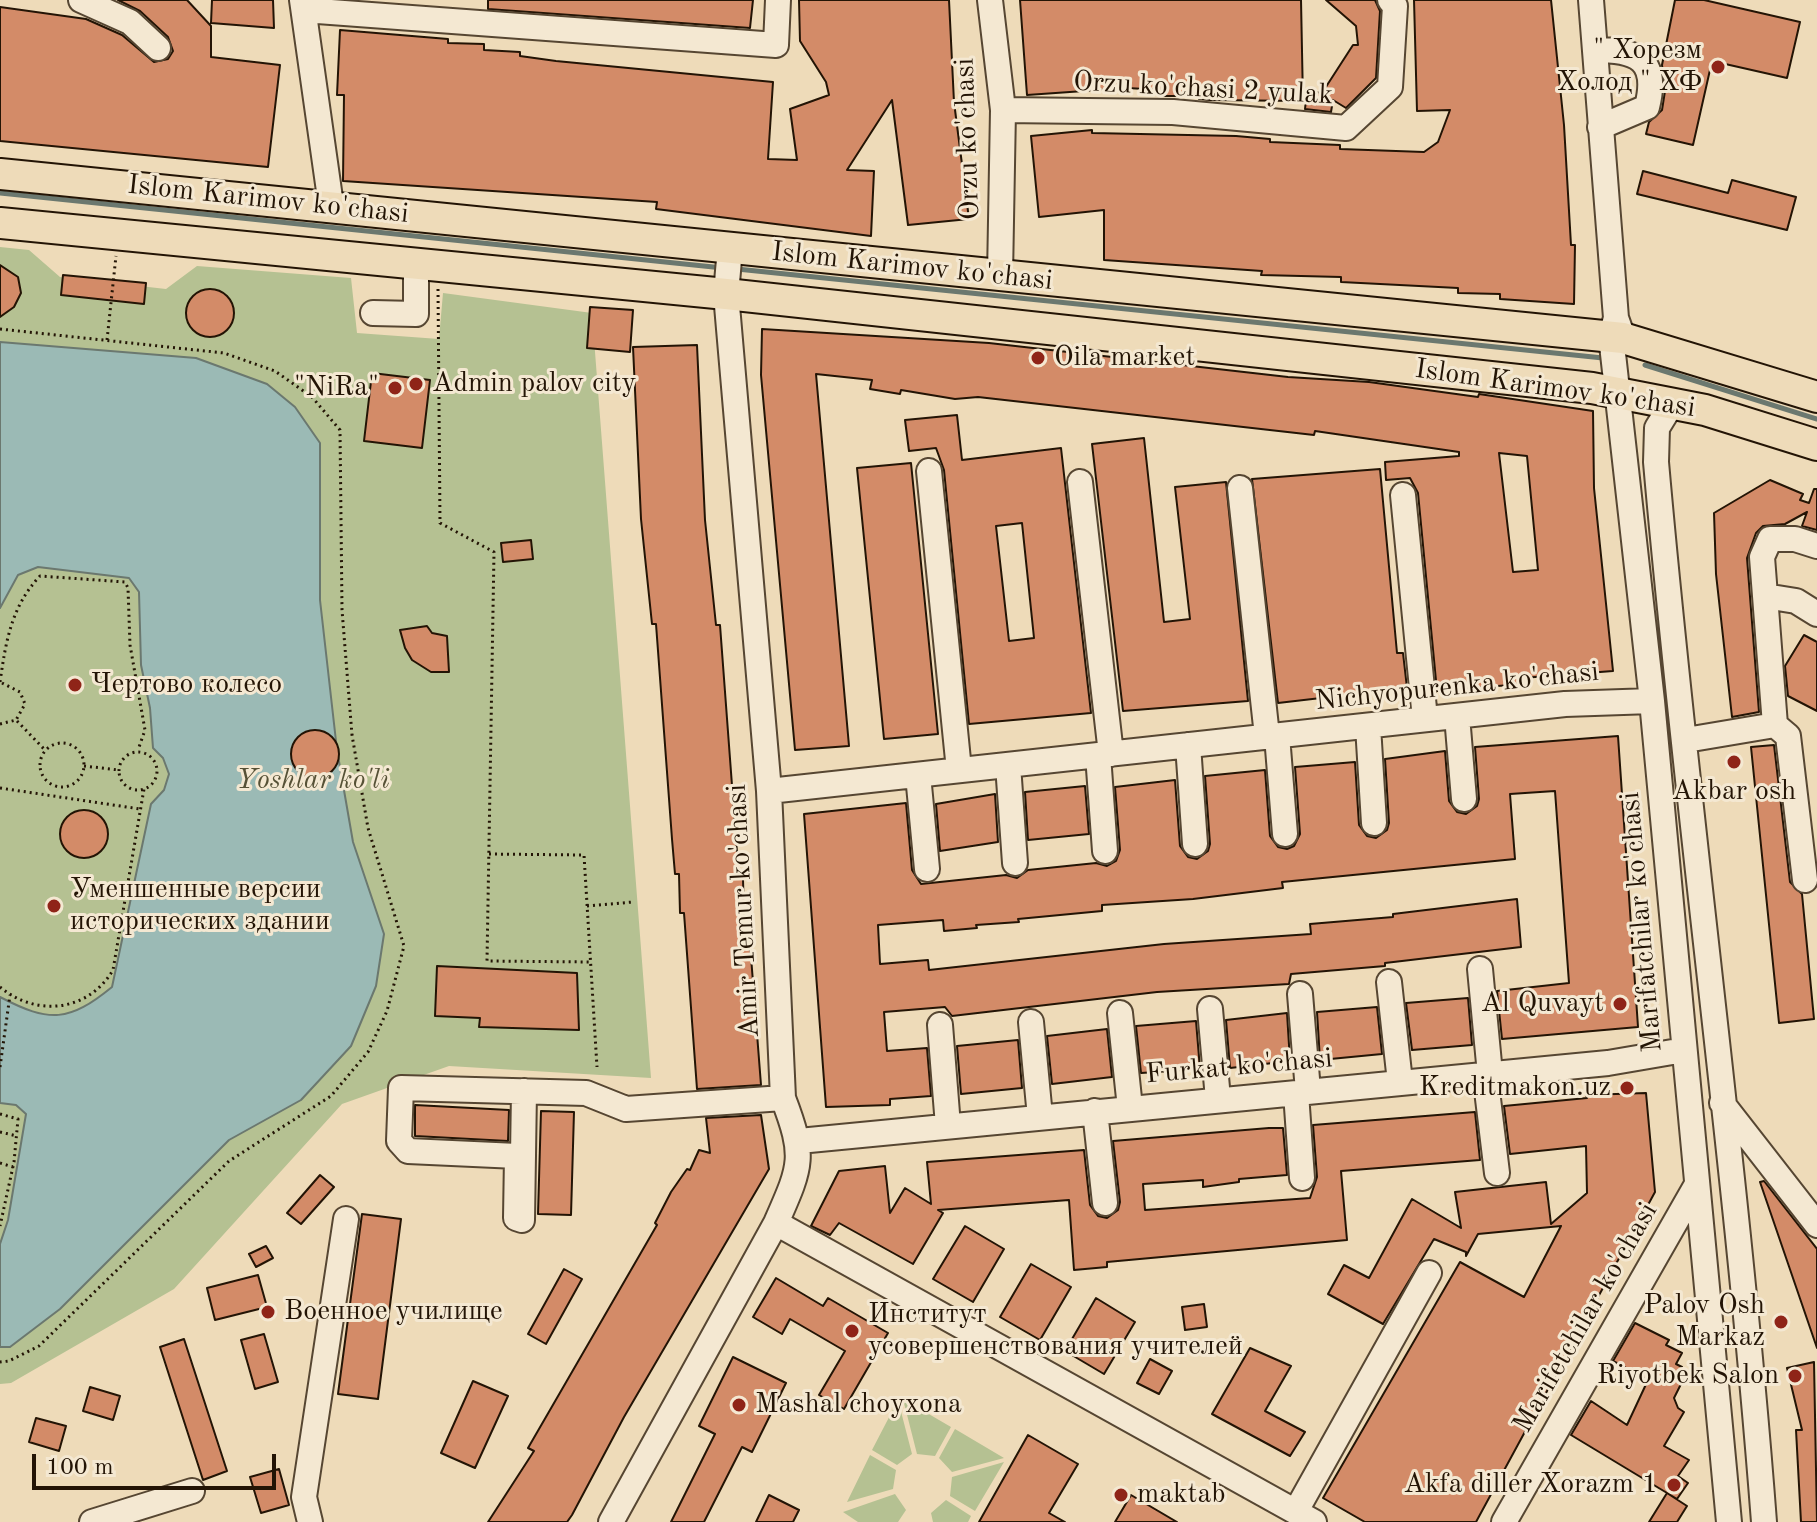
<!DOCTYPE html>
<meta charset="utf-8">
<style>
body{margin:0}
#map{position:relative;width:1817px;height:1522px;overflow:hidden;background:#eedbb9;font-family:"Old Standard TT",serif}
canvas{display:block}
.scale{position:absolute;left:32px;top:1454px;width:244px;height:36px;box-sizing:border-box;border:4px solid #231405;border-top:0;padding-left:10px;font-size:24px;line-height:28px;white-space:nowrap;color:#231405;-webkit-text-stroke:6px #f4e8d2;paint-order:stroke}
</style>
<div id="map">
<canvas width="1817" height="1522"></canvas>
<div class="scale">100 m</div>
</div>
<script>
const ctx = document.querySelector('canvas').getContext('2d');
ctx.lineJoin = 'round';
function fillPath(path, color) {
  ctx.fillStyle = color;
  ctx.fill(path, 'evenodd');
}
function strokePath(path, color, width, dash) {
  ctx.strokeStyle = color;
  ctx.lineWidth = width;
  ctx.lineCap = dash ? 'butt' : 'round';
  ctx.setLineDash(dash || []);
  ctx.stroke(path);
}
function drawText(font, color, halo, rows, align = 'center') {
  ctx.font = font + ' "Old Standard TT",serif';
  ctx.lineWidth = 6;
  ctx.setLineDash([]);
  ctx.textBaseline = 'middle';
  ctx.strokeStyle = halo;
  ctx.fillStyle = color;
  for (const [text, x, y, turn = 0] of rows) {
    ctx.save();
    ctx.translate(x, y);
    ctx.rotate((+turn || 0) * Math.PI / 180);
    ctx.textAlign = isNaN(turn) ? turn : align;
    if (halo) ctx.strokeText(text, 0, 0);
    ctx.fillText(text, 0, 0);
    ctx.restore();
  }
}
fillPath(new Path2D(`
 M0,247L29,250L60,277L166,289L197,266L351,278L357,333L439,339L443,293L592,313L651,1078L449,1066L342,1104L174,1289L11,1383L0,1384Z
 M903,1399L951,1427L935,1456L917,1454Z
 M898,1400L912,1454L897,1465L872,1450Z
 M955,1429L1004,1458L952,1472L939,1458Z
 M870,1455L896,1470L893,1489L847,1502Z
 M1004,1462L975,1511L950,1496L952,1477Z
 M895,1494L906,1510L898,1522H858L843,1512Z
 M946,1500L971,1516L968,1522H933L931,1513Z`), '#b5c192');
const water = new Path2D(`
 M0,342L196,358L267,384L295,407L320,443V600L337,750L353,842L384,934L376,986L351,1046L301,1100L229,1140L60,1309L10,1347H0V1244L8,1220L26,1114L16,1105L0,1103V997C50,1023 69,1022 112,987L151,804L164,790L169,774L163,758L153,748L150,708L141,665L139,592L129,578L38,567L18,575L0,608Z`);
fillPath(water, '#9bbab5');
strokePath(water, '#6b786f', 2);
strokePath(new Path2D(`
 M0,193L723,268
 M737,269L1603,358
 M1645,365L1817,419`), '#6b786f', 5);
const building = new Path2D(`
 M118,0H187L211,26V57L280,65L268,167L0,141V7L86,19L122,35L154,62L168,59L173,51L168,37L140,11Z
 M212,0H273L274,28L211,23Z
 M488,0H753L750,28L488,9Z
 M799,0H949L954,102L969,219L908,225L892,100L847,170L874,171L871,236L656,209L657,202L343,181L344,95H337L340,30L448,39V43L484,44V50L520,52V56L556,61L773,82L768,159L797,160L790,109L829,95L826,82L800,41Z
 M1020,0H1301L1303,101L1210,100L1199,99V96H1163V90L1127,88L1027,95Z
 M1326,0H1375L1380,11L1376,78L1346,108L1333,100L1331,112L1305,109L1307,91L1322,93L1353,45H1358L1356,26Z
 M1414,0H1551L1564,125L1571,245H1575L1574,304L1500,299V294L1458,293V288L1341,282V277L1261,275L1262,271L1104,260V210L1039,217L1031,136L1092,130V133L1236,136L1270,139V142L1340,145V149L1424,152L1438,142L1450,110L1417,111Z
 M1675,0H1704L1800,22L1787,78L1712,61L1693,145L1646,134L1649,122L1662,110L1665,91L1662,65Z
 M1643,171L1728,193L1732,180L1796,197L1787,230L1637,194Z
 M0,265L18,277L21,293L14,307L0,317Z
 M63,275L146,283L144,304L61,295Z
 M186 313a24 24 0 1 1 48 0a24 24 0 1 1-48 0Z
 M590,307L633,310L630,352L587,348Z
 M762,329L989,343L1288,377L1369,382L1478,397L1479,394L1593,411L1594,488L1613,671L1522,678V684L1437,691L1418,493L1410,478L1386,480L1385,462L1459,456V452L1315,431L1314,435L978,397L955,399L901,390L900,394L870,389L872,380L816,374L849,746L795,750L761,375ZM1499,453L1527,456L1538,570L1513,572Z
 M697,345L705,520L716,625H720L739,879H743L744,918H748L761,1085L697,1089L684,913H680L679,874H675L672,839L656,624H652L641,519L633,347Z
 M372,373L430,380L422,448L364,441Z
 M957,415L962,460L1061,448L1091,713L969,724L944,470L936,448L909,451L905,420ZM1022,523L1034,638L1009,641L996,526Z
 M1144,438L1164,622L1190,619L1175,487L1226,482L1248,701L1123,711L1092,444Z
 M911,463L938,734L884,739L857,468Z
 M1380,469L1397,653H1403L1407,688L1278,703L1252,479Z
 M1770,480L1803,494L1800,500L1809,503L1814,489H1817V530L1802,526L1807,512L1785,524L1763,526L1756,533L1747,558L1759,712L1732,717L1716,574L1714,513Z
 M531,540L533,559L503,562L501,543Z
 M427,626L432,633L447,636L449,672H431L412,660L405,648L400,630Z
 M1804,635L1817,642V711L1788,696L1785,666Z
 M291 754a24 24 0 1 1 48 0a24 24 0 1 1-48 0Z
 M1618,736L1638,1027L1502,1039L1497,991L1569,983L1555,791L1510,794L1515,859L1282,882L1283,888L1193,899L1102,905V911L1018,919L1019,922L976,925L977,928L944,931L943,920L878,925L880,964L928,960L929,970L1164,944L1311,934L1310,924L1393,917V914L1517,899L1521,947L1385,963V966L1291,974L1289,984L1157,992L952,1016L945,1007L884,1012L887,1051L927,1048L931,1096L890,1099V1105L826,1107L804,814L906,803L912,870L921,884L1006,875L1017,878L1028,870L1096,863L1107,866L1116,861L1120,850L1115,787L1175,780L1180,846L1188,857L1197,859L1208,851L1210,844L1205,776L1265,770L1270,836L1278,847L1287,849L1294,846L1300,834L1295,767L1355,762L1359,825L1367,836L1376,838L1387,830L1389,823L1385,759L1445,751L1449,801L1457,812L1466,814L1477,806L1479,799L1475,747Z
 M1774,745L1790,882L1802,894L1814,1019L1779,1023L1751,747Z
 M1085,786L1089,834L1028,840L1025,792Z
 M995,794L998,842L940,851L936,804Z
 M60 834a24 24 0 1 1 48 0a24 24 0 1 1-48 0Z
 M437,966L577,973L579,1030L479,1027L480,1018L435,1016Z
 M1468,998L1472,1045L1412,1050L1406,1003Z
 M1377,1007L1382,1054L1320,1060L1317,1012Z
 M1287,1013L1290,1061L1230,1068L1226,1020Z
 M1196,1021L1200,1069L1141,1073L1136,1026Z
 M1107,1029L1112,1077L1052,1084L1047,1036Z
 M1018,1040L1022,1088L961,1094L957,1046Z
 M1646,1093L1655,1192L1476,1522H1365L1323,1498L1460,1262L1524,1297L1561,1226L1478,1234L1466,1256V1252L1434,1239L1383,1324L1328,1294L1344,1265L1369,1278L1412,1199L1461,1228L1455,1192L1546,1182L1551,1224L1587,1193L1586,1146L1510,1154L1504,1106L1587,1098L1586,1095Z
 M415,1105L509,1110L508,1141L415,1136Z
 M541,1111L574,1112L571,1215L538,1214Z
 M1475,1112L1480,1160L1341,1171L1347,1240L1107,1262V1267L1074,1270L1069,1200L938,1210L943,1213L913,1264L839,1223L830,1235L811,1226L839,1171L885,1166L890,1213L905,1188L931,1204L927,1162L1084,1150L1090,1205L1098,1216L1107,1218L1118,1210L1120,1202L1113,1141L1269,1128H1283L1287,1175L1239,1179V1182L1203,1187V1180L1143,1184L1145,1210L1310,1198L1317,1177L1313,1125Z
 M761,1115L769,1169L624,1417L572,1515L567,1522H488L534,1451L528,1448L657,1225L655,1223L671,1192L687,1169L690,1170L699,1150L710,1153L706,1118Z
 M320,1175L334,1187L301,1224L287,1213Z
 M1764,1181L1817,1249V1348L1760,1182Z
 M362,1214L401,1219L378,1399L338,1394Z
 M965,1226L1004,1249L973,1302L933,1279Z
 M266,1246L273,1258L256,1267L249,1254Z
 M1031,1264L1071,1287L1040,1340L1000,1317Z
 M564,1269L582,1279L546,1344L528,1334Z
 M258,1275L267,1307L215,1320L207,1288Z
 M776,1278L823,1306L828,1298L888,1333L844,1409L819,1395L845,1351L790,1319L782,1334L753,1317Z
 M1096,1298L1135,1322L1104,1374L1065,1351Z
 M1204,1304L1207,1327L1185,1330L1182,1307Z
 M1635,1323L1669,1340L1666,1345L1682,1353L1676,1364L1682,1367L1676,1378L1683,1380L1674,1398L1678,1408L1684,1412L1664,1446L1689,1460L1678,1476L1688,1483L1677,1499L1571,1435L1591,1401L1627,1425L1648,1380L1613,1361Z
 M264,1334L278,1382L255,1389L241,1340Z
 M184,1339L227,1471L203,1480L160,1347Z
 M1250,1348L1291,1366L1265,1411L1305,1432L1290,1456L1212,1414Z
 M733,1357L786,1383L752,1452L742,1447L704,1522H671L715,1434L699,1426Z
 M1150,1359L1172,1371L1159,1394L1137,1383Z
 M1814,1362L1817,1522H1801L1796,1430H1802L1787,1368Z
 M473,1381L508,1396L475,1468L441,1453Z
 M90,1387L120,1396L113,1420L83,1411Z
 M36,1418L66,1426L59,1451L29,1442Z
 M1028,1435L1078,1464L1049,1513L1065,1522H979Z
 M279,1469L289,1505L261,1513L250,1477Z
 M1667,1493L1687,1506L1677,1522H1649Z
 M769,1495L799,1510L793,1522H756Z
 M1131,1495L1177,1522H1115Z`);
fillPath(building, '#d38b68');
strokePath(building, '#231405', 2);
const minor = new Path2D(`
 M81,0L130,22L158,48
 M302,0L331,205
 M990,0L1003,110L1000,276
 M1591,0L1616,318L1621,332
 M304,10L776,45L778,0
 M1595,50C1637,50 1659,59 1647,107L1600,127
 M1003,110L1173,112L1346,128L1390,87L1395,6L1390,0
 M373,313L416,314V265
 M1616,318L1611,336L1652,701L1729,1522
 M1673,402L1657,428L1656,462C1687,816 1737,1168 1764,1522
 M929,471L959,770
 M1080,482L1111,754
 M1240,488L1267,736
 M1403,495L1425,719
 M1765,596L1796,601L1817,614
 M1457,716L1464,799
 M1775,725L1788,736L1805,880
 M1368,726L1374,823
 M1277,736L1285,834
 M1686,740L1775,725L1762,557L1770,539H1795L1817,546
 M1188,745L1195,844
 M1098,755L1105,851
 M1008,765L1015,863
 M918,775L927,869
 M769,791L1565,704L1652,701
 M1480,969L1490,1074
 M1389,982L1400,1082
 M1300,994L1308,1091
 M1210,1009L1218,1099
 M1120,1013L1130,1108
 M1031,1022L1040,1117
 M940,1025L948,1126
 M1485,1074L1497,1173
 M524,1091L522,1220L516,1218L517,1156L408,1151L399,1141L401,1088L586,1093L626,1109L783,1098
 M1296,1093L1302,1178
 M1722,1103L1817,1225
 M1095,1111L1105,1203
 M799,1141L1608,1063L1684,1050
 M776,1223L1314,1522
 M1296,1511L1429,1273
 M92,1522L192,1491
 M310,1522L304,1497L346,1219
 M611,1522L776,1223C801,1166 806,1158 783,1098L769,791L726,294L730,248
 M1504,1522L1696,1186`);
const major = new Path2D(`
 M0,174L1623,338L1817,397
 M0,223L726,294L1592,388L1705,410L1817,445`);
strokePath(minor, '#564632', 28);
strokePath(major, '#231405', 34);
strokePath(new Path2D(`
 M438,289L440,523L494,552L487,961L590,962
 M0,329L224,353L275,371L312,397L340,430L342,610L352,735L368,828L404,946L387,1011L368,1052L331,1096L229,1161L39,1346L9,1361L0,1362
 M107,340L116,256
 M0,682C6,641 11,607 40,576L125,582L128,588L130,645L145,730L138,750
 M17,721L45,750
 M0,724L16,720L25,704L20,692L0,682
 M40 765a22 22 0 1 1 44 0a22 22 0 1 1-44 0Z
 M119 771a19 19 0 1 1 38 0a19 19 0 1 1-38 0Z
 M84,766L119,770
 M0,788L140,809
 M489,854L584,855L597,1067
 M587,906L633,902
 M0,987C37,1018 89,1011 113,970L144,789
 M0,1067L10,995
 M0,1114L18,1119L14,1162L0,1226
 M0,1132L17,1136
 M0,1163L13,1167`), '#231405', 3, [2, 4]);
strokePath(minor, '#f4e8d2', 24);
strokePath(major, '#eedbb9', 30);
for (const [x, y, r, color] of [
 [1718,67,8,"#8f2418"],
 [1038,358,8,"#8f2418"],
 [416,384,8,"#8f2418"],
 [395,388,8,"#8f2418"],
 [75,685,8,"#8f2418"],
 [1734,762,8,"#8f2418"],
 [54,906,8,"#8f2418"],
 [1620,1004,8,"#8f2418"],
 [1627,1088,8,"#8f2418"],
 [268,1312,8,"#8f2418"],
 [1781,1322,8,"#8f2418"],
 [852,1331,8,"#8f2418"],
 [1795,1376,8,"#8f2418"],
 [739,1405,8,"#8f2418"],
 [1674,1485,8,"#8f2418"],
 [1121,1495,8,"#8f2418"]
]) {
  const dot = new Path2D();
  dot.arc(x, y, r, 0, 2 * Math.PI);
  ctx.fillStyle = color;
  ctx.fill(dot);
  strokePath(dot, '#f4e8d2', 3);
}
drawText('28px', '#231405', '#f4e8d2', [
 ["\" Хорезм",1702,51,"right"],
 ["Холод \" ХФ",1702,83,"right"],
 ["Oila market",1054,358],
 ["Admin palov city",432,384],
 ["\"NiRa\"",379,388,"right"],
 ["Чертово колесо",91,685],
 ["Akbar osh",1734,792,"center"],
 ["Уменшенные версии",70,890],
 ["исторических здании",70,922],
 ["Al Quvayt",1604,1004,"right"],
 ["Kreditmakon.uz",1611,1088,"right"],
 ["Palov Osh",1765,1306,"right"],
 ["Markaz",1765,1338,"right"],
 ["Военное училище",284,1312],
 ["Институт",868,1315],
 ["усовершенствования учителей",868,1347],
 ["Riyotbek Salon",1779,1376,"right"],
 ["Mashal choyxona",755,1405],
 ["Akfa diller Xorazm 1",1658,1485,"right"],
 ["maktab",1137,1495]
], 'left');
drawText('28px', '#231405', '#f4e8d2', [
 ["Orzu ko'chasi 2 yulak",1203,89,3],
 ["Orzu ko'chasi",968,139,-92],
 ["Islom Karimov ko'chasi",268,200,6],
 ["Islom Karimov ko'chasi",912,267,6],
 ["Islom Karimov ko'chasi",1555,389,8],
 ["Nichyopurenka ko'chasi",1457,687,-6],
 ["Amir Temur ko'chasi",744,911,-93],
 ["Marifatchilar ko'chasi",1642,922,-95],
 ["Furkat ko'chasi",1239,1067,-5],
 ["Marifetchilar ko'chasi",1586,1318,-60]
]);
drawText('italic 28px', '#565136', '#f4e8d2', [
 ["Yoshlar ko'li",313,781]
]);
</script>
